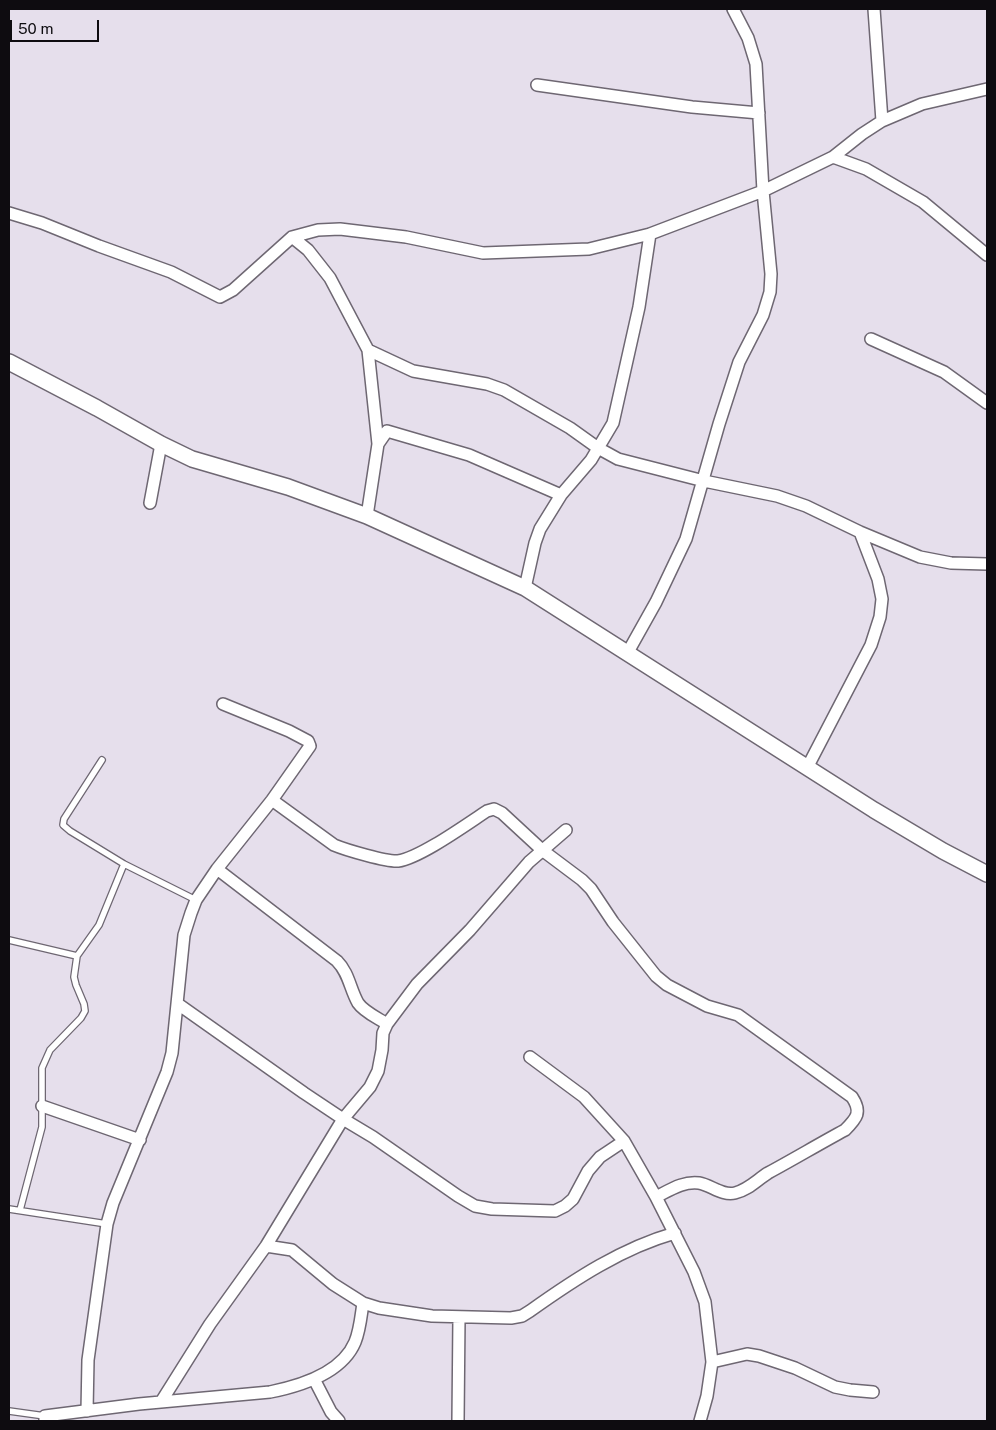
<!DOCTYPE html>
<style>
body{margin:0}
#map{position:relative;width:996px;height:1430px;overflow:hidden;background:#e6dfec;font-family:"Public Sans",sans-serif}
canvas{display:block}
.frame{position:absolute;inset:0;border:10px solid #0e0c10;pointer-events:none}
.scale{position:absolute;left:10px;top:20px;width:89px;height:22px;box-sizing:border-box;border:2px solid #0e0c10;border-top:0;padding-left:6px;font-size:15px;line-height:18px;white-space:nowrap;color:#0e0c10;-webkit-text-stroke:4px #e6dfec;paint-order:stroke}
</style>
<div id="map">
<canvas width="996" height="1430"></canvas>
<div class="frame"></div>
<div class="scale">50 m</div>
</div>
<script>
const ctx = document.querySelector('canvas').getContext('2d');
ctx.lineJoin = 'round';
function strokePath(path, color, width, dash) {
  ctx.strokeStyle = color;
  ctx.lineWidth = width;
  ctx.lineCap = dash ? 'butt' : 'round';
  ctx.setLineDash(dash || []);
  ctx.stroke(path);
}
const service = new Path2D(`
 M102,760L64,819L63,825L70,831L124,864L196,900
 M9,940L77,956
 M9,1209L107,1224
 M20,1210L42,1127V1068L50,1050L81,1018L85,1011L84,1004L76,985L74,977L77,956L99,925L124,864
 M9,1411L45,1416`);
const minor = new Path2D(`
 M874,9L882,121
 M537,85L692,107L759,113
 M833,157L866,169L923,202L987,255
 M9,213L42,223L99,246L171,272L220,297L233,290L292,237L318,230L340,229L406,237L483,253L589,249L650,234L763,191L833,157L862,134L882,121L922,104L987,89
 M292,237L308,250L330,278L368,350L378,444L367,516
 M871,339L944,372L987,403
 M368,350L413,371L487,384L504,390L570,428L598,448L618,459L704,481L777,496L806,506L860,532L920,557L951,563L987,564
 M378,444L387,431L469,455L561,495
 M150,503L161,444
 M525,588L535,543L540,529L561,495L591,460L613,423L639,307L650,234
 M628,652L656,602L686,539L719,424L739,362L763,315L770,292L771,274L763,191L756,64L748,38L733,9
 M808,766L871,645L880,617L882,599L878,579L860,532
 M272,800L334,845C346,850 387,862 398,861C420,858 467,824 487,811L494,809L502,813L542,850L582,880L591,889L613,922L656,976L667,985L707,1006L738,1015L852,1097C862,1112 857,1118 845,1130C819,1144 794,1159 768,1173C757,1180 748,1190 735,1193C722,1196 711,1185 699,1183C683,1181 670,1190 656,1197
 M217,869L337,961C349,973 350,989 358,1003C364,1012 378,1018 387,1024
 M178,1004L304,1093L343,1119L373,1137L458,1196L475,1206L492,1209L555,1211L565,1206L573,1199L588,1171L600,1157L624,1141
 M530,1057L584,1097L624,1141L656,1197L694,1272L705,1302L712,1362L707,1396L700,1421
 M42,1106L140,1140
 M266,1246L292,1250L333,1284L363,1303L379,1308L432,1316L511,1318L522,1316L530,1311C575,1279 622,1248 675,1233
 M712,1362L747,1354L759,1356L795,1368L835,1387L850,1390L873,1392
 M314,1379L331,1412L339,1421
 M161,1402L210,1324L266,1246L343,1119L370,1087L378,1071L382,1050L383,1033L387,1024L417,984L470,930L529,862L566,830
 M87,1411L88,1360L107,1224L113,1203L167,1072L172,1053L184,935L191,913L196,900L217,869L272,800L310,746L308,741L289,731L223,704
 M45,1421V1416L139,1404L270,1392C300,1386 342,1373 355,1342C360,1330 361,1316 363,1303
 M458,1421L459,1317`);
const tertiary = new Path2D(`
 M9,362L97,408L161,444L192,459L288,487L367,516L525,588L874,810L943,851L987,874`);
strokePath(service, '#6e6772', 8);
strokePath(minor, '#6e6772', 14);
strokePath(tertiary, '#6e6772', 18);
strokePath(service, '#fff', 5.5);
strokePath(minor, '#fff', 11);
strokePath(tertiary, '#fff', 15);
</script>
